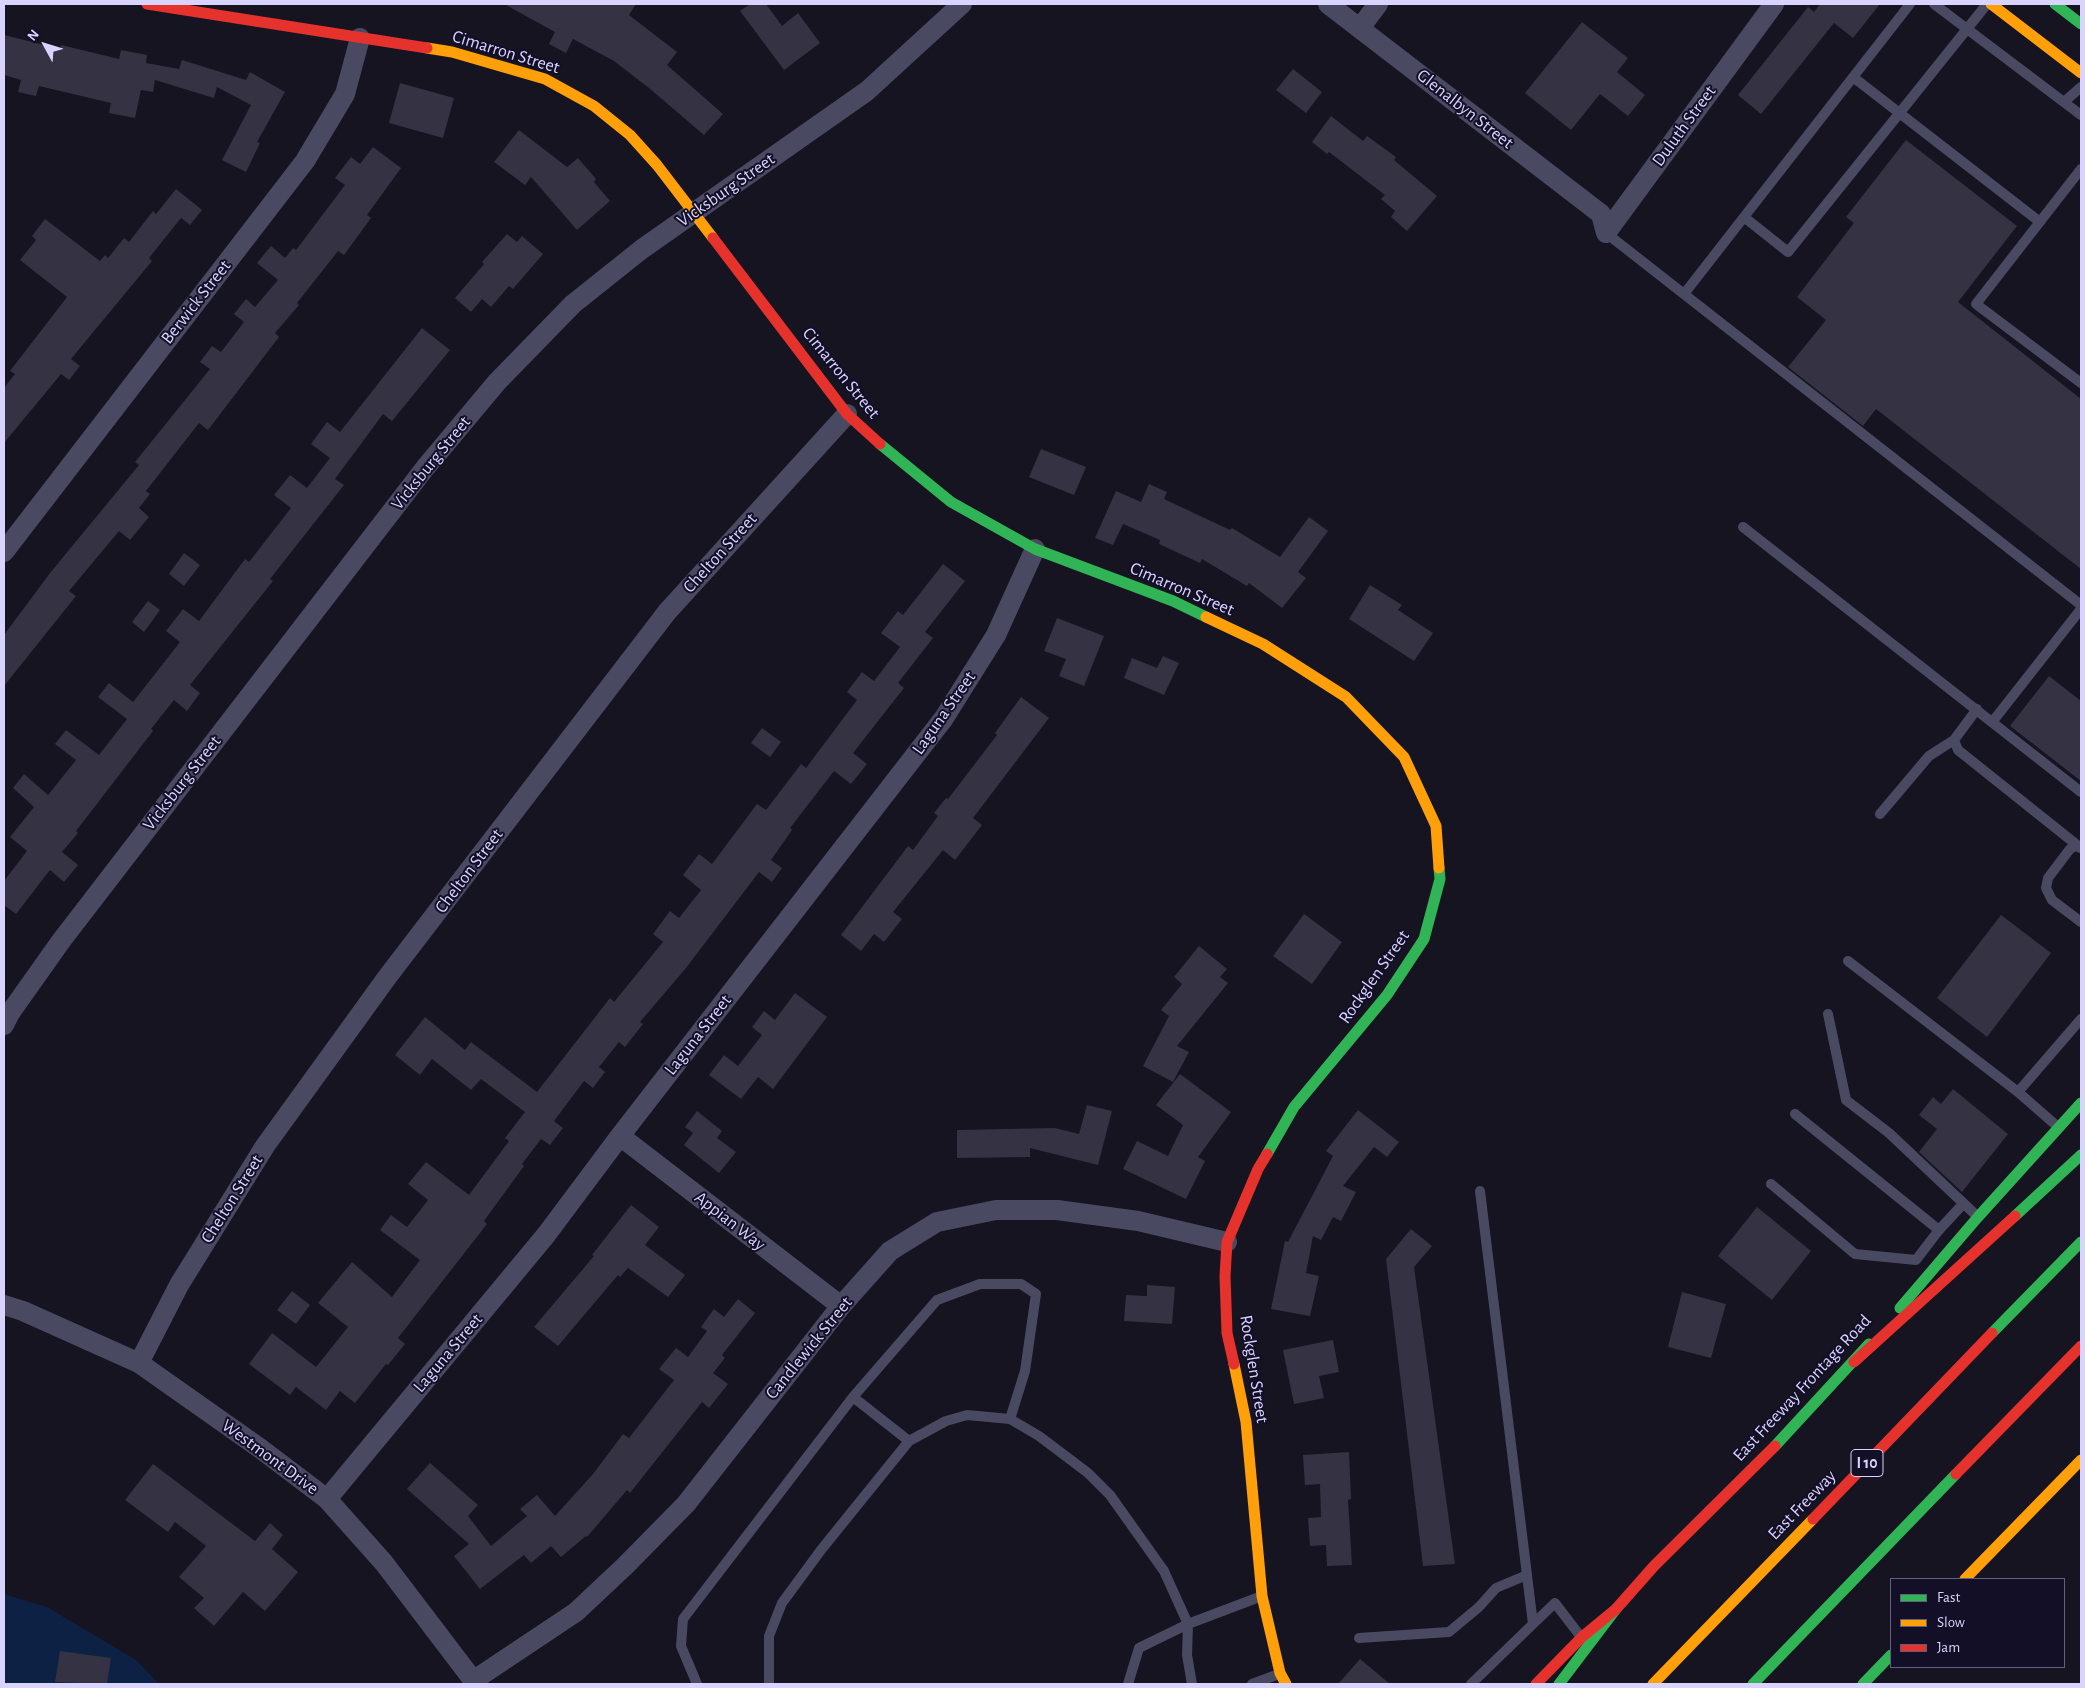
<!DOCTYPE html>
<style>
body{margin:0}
#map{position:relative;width:2085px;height:1688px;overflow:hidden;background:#161421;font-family:"Alegreya Sans",sans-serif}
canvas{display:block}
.frame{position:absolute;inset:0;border:5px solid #d9d4ff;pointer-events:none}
.legend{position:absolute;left:1890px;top:1578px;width:175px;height:90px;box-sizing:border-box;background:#130f26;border:1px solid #625e7d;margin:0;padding:6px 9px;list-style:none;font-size:15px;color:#d9d4ff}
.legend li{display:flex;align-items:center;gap:10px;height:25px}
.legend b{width:25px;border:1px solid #625e7d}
.north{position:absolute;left:20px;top:20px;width:50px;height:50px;-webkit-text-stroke:4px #130f26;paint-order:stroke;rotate:309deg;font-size:14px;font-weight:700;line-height:20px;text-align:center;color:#d9d4ff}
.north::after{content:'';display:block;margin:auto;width:18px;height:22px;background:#d9d4ff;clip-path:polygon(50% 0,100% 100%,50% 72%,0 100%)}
</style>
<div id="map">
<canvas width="2085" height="1688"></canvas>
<div class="frame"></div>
<ul class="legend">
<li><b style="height:6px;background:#30b455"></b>Fast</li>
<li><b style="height:6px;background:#ff9f0a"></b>Slow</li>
<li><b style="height:6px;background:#e5322d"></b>Jam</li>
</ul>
<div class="north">N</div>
</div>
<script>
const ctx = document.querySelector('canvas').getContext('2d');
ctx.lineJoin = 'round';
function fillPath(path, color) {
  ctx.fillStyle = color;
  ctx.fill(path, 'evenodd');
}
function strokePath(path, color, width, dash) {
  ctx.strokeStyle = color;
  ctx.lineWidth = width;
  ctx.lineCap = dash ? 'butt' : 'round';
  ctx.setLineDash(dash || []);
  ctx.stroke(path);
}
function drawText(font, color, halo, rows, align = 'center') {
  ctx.font = font + ' "Alegreya Sans",sans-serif';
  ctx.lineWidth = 4;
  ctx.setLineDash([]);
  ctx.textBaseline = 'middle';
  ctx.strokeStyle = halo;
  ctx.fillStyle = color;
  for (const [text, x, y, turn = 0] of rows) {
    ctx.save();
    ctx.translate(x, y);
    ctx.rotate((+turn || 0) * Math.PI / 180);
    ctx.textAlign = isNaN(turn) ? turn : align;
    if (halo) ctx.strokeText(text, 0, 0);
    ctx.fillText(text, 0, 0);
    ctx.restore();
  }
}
fillPath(new Path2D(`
 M4,1594L47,1607L136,1660L159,1684H4Z`), '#0d2144');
fillPath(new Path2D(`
 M504,4H636L629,15L677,52L667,65L723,114L704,135L649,88L614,61L573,39L566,53L549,44L555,32Z
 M750,4H766L782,26L798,13L820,43L784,70L740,11Z
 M1820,4H1880L1853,38L1834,23L1761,114L1738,95L1808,7L1814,12Z
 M1582,22L1628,58L1617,72L1645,95L1628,116L1600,94L1571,130L1525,93Z
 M4,35L60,49L61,45L119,59L121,50L147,55L146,63L179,69L182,60L246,80L250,72L285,92L257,142L260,143L246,172L222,160L251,105L217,87L214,98L155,80L153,92L141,90L135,118L109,113L111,103L39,86L36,96L18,92L21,80L4,75Z
 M1293,69L1322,92L1306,113L1276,90Z
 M400,83L454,98L443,138L389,123Z
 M1331,116L1363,141L1367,136L1396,157L1394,160L1437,196L1407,231L1391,217L1395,211L1381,199L1385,195L1329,152L1327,154L1312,142Z
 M519,130L567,167L578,158L596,179L594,182L610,201L577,230L531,177L525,185L494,162Z
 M1906,140L2017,226L1958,302L2081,399V569L1876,409L1863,426L1788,367L1826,320L1797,297L1854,223L1846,217Z
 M373,147L401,168L367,215L371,218L344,255L338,251L297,303L299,305L275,333L279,337L208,430L199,423L146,491L150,494L139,508L149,517L130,540L119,531L69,591L76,596L4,686V635L50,573L139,465L135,462L210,369L200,362L212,346L221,352L244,322L234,314L246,299L255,307L278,280L257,263L271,246L285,258L293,248L296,250L345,185L335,178L351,157L360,164Z
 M176,189L202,210L190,225L181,218L149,258L152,261L71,359L80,366L69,380L61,374L4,443V388L15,374L10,371L67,297L20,260L36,240L32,236L45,219L100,261L105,255L108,258L124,238L129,242L153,211L156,214Z
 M507,234L517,242L522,236L543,254L513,289L509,286L491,307L482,299L471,312L455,298L484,264L482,262Z
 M422,328L450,350L392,421L383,414L335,479L344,485L270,579L273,581L190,685L200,693L187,711L174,700L151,729L153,731L76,831L78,833L62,852L78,865L64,882L50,870L16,914L4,905V881L27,851L10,837L34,807L13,788L24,774L48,795L76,760L55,744L66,730L99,755L127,719L98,697L109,683L133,702L180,642L166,631L183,609L199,621L245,559L249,562L291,508L274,495L290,475L307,488L330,458L311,444L327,422L340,432Z
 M1041,449L1086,467L1074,495L1029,477Z
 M1149,484L1167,492L1164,499L1230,530L1232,528L1280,557L1309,517L1328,531L1298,572L1306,578L1282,608L1249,583L1247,586L1202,559L1200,563L1159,544L1160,540L1123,524L1113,545L1095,538L1116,491L1141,502Z
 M184,553L200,565L184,586L169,574Z
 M943,564L965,581L925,632L933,638L898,683L904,688L853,753L867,764L851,784L834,771L790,828L792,830L771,860L782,868L772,882L759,872L686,968L640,1022L643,1024L625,1047L619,1042L599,1067L605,1072L593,1088L584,1081L554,1121L563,1128L550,1145L541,1139L522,1164L524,1166L484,1221L487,1224L398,1338L405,1344L388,1365L386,1364L355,1403L340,1391L326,1410L296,1387L290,1395L249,1364L272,1333L316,1367L348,1327L318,1303L352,1262L392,1297L420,1260L380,1230L391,1215L407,1227L428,1200L408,1184L426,1162L469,1195L509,1141L505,1138L525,1112L481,1079L471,1090L432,1059L420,1075L395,1055L425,1017L465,1050L471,1042L537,1092L610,998L614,1002L663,942L653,934L670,911L679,918L701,890L683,875L699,854L712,864L757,804L766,810L801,764L806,768L857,700L847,692L862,672L874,681L900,647L881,633L898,611L903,615Z
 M1370,585L1402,605L1398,610L1433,633L1414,661L1349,619Z
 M148,601L160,610L144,632L132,622Z
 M1057,618L1104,636L1084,686L1059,676L1066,659L1044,651Z
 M1163,656L1179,663L1164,695L1124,678L1132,658L1157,668Z
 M2049,676L2081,701V781L2010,726Z
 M1021,697L1049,718L973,818L982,825L955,860L943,850L893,912L902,919L884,942L874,934L861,951L841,935L908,846L913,850L938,816L934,813L946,798L948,799L997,735L995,733Z
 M762,728L781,742L770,757L751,743Z
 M1304,914L1342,942L1312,984L1273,956Z
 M2001,915L2051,953L1987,1037L1937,998Z
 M1199,946L1227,969L1220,977L1228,983L1177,1046L1189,1052L1173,1082L1143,1066L1169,1016L1161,1010L1182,984L1174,977Z
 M795,993L827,1017L773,1089L758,1077L741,1099L709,1075L724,1055L738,1066L762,1035L752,1027L764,1011L775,1020Z
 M1180,1074L1231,1112L1198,1157L1205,1161L1186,1199L1123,1169L1137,1141L1168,1156L1183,1125L1156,1105Z
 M1953,1089L2008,1134L1962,1192L1919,1152L1937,1129L1919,1115L1933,1097L1941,1104Z
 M1087,1105L1112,1111L1098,1165L1030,1148V1157L957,1158V1130L1055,1128L1079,1134Z
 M1358,1110L1399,1142L1387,1157L1374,1147L1343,1186L1356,1192L1341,1221L1333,1217L1321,1240L1313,1236L1306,1273L1319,1276L1310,1316L1271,1309L1285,1241L1288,1242L1333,1156L1326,1151Z
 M697,1111L722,1131L717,1138L736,1152L719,1173L684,1145L693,1133L685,1127Z
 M631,1205L659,1227L645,1245L685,1275L668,1297L628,1268L620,1277L618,1275L558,1346L534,1327L594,1256L592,1255Z
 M1757,1207L1811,1251L1772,1300L1718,1256Z
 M1411,1229L1432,1246L1414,1267L1455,1564L1423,1566L1386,1259Z
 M1147,1285L1175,1287L1172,1324L1124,1321L1126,1295L1147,1296Z
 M292,1291L310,1305L296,1324L277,1310Z
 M1682,1292L1726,1304L1711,1358L1668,1347Z
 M738,1299L755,1313L722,1355L725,1358L713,1373L728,1384L709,1408L702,1402L630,1493L627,1490L587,1537L586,1536L561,1557L551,1546L531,1563L524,1555L480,1589L454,1556L469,1544L407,1489L430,1463L478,1505L468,1516L491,1546L527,1516L520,1509L537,1495L555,1516L593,1474L623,1434L629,1438L674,1380L659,1369L676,1348L688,1357L707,1331L701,1327L714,1309L724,1317Z
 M1333,1340L1339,1372L1319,1376L1324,1398L1294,1404L1283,1350Z
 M1349,1452L1351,1499L1348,1500L1352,1565L1327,1566L1326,1545L1310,1546L1308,1518L1321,1517L1320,1484L1305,1485L1303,1455Z
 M153,1464L255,1541L270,1523L283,1535L272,1549L298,1572L265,1611L243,1592L214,1626L194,1608L204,1598L179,1577L206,1546L175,1522L168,1532L125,1500Z
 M60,1651L111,1658L107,1684L55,1682Z
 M1360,1659L1390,1684H1338Z`), '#343243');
strokePath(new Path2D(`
 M1934,4L2081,115
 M1853,77L2040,222
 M2064,102L2081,87
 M2081,169L1976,304L2081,383
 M1744,217L1788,252L1987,4
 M1606,233L2081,605
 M1684,294L1910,4
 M1743,527L2081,792
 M1977,709L1954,740L1958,750L2077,845
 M1993,721L2081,609
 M1880,814L1929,756L1954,740
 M2080,848L2077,845L2070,849L2048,878L2046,888L2052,900L2081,922
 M1848,961L2018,1092
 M1828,1014L1846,1100L1889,1133L1977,1216
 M1795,1114L1939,1230
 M2058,1127L2018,1092L2081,1019
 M1771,1184L1855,1254L1916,1260L1939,1230L1963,1204
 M853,1397L909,1441
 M1533,1624L1555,1603L1581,1637
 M1359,1638L1449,1632L1479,1607L1496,1588L1527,1575
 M697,1684L681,1646L683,1619L853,1397L937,1300L980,1284H1021L1036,1294L1025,1371L1010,1419
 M769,1684V1636L782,1603L821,1550L909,1441L946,1421L967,1415L1010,1419L1039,1436L1088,1473L1110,1495L1164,1571L1188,1624L1187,1655L1192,1684
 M1128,1684L1139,1648L1188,1624L1262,1596
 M1252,1684L1279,1674
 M1471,1684L1533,1624L1480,1191`), '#4a4962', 10);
strokePath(new Path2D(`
 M1328,4L1601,214L1606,233L1774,4
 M1360,28L1378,4
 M4,552L305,161L345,94L360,38
 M4,1025L10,1013L61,941L425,468L497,382L573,304L642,249L867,91L962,4
 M620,1136L841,1306
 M4,1305L23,1311L139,1363L261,1449L327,1499L384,1563L476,1684
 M139,1363L179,1285L265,1146L388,976L667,612L847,414
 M327,1499L546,1235L620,1136L944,718L996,635L1035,549
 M474,1680L576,1612L625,1566L686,1504L841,1306L890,1251L937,1222L996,1210H1057L1138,1221L1227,1242`), '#4a4962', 20);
strokePath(new Path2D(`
 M2055,4L2081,24
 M880,444L951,502L1035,549L1173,601L1206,617
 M1267,1154L1294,1107L1387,995L1424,939L1440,879L1439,868
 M2015,1216L2081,1155
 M1900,1308L1978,1217L2081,1103
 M1992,1333L2081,1242
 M1775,1446L1869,1344
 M1559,1684L1616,1609
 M1753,1684L1956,1474
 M1863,1684L1891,1655`), '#30b455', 11);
strokePath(new Path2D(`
 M1991,4L2081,73
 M427,48L452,52L545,79L594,106L630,135L657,165L713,238
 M1206,617L1263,644L1346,697L1404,757L1436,826L1439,868
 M1234,1364L1246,1422L1262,1596L1280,1673L1286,1684
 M1965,1579L2081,1460
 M1653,1684L1813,1519`), '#ff9f0a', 11);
strokePath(new Path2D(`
 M147,4L427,48
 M713,238L847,414L880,444
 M1854,1362L2015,1216
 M1234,1364L1227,1333L1225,1276L1227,1242L1258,1169L1267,1154
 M1956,1474L2081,1346
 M1813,1519L1992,1333
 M1536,1684L1582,1637L1616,1609L1654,1566L1775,1446`), '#e5322d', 11);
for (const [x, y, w] of [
 [1867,1463,32]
]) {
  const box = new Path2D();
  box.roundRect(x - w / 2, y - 13.5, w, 27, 4);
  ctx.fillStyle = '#130f26';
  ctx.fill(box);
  strokePath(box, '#d9d4ff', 1);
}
drawText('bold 16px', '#d9d4ff', null, [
 ["I 10",1867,1463]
]);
drawText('18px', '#d9d4ff', '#130f26', [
 ["Cimarron Street",506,52,17],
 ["Glenalbyn Street",1465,109,38],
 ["Duluth Street",1684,126,-54],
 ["Vicksburg Street",726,190,-35],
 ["Berwick Street",196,302,-52],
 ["Cimarron Street",841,373,51],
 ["Vicksburg Street",431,463,-51],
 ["Chelton Street",720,553,-48],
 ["Cimarron Street",1182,589,23],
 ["Laguna Street",944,713,-55],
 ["Vicksburg Street",182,783,-52],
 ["Chelton Street",469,871,-53],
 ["Rockglen Street",1374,977,-55],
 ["Laguna Street",698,1035,-52],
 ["Chelton Street",232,1199,-58],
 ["Appian Way",730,1221,38],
 ["Candlewick Street",809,1348,-51],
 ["Laguna Street",448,1353,-50],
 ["Rockglen Street",1254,1369,81],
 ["East Freeway Frontage Road",1802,1388,-47],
 ["Westmont Drive",270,1457,36],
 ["East Freeway",1802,1505,-46]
]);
</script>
